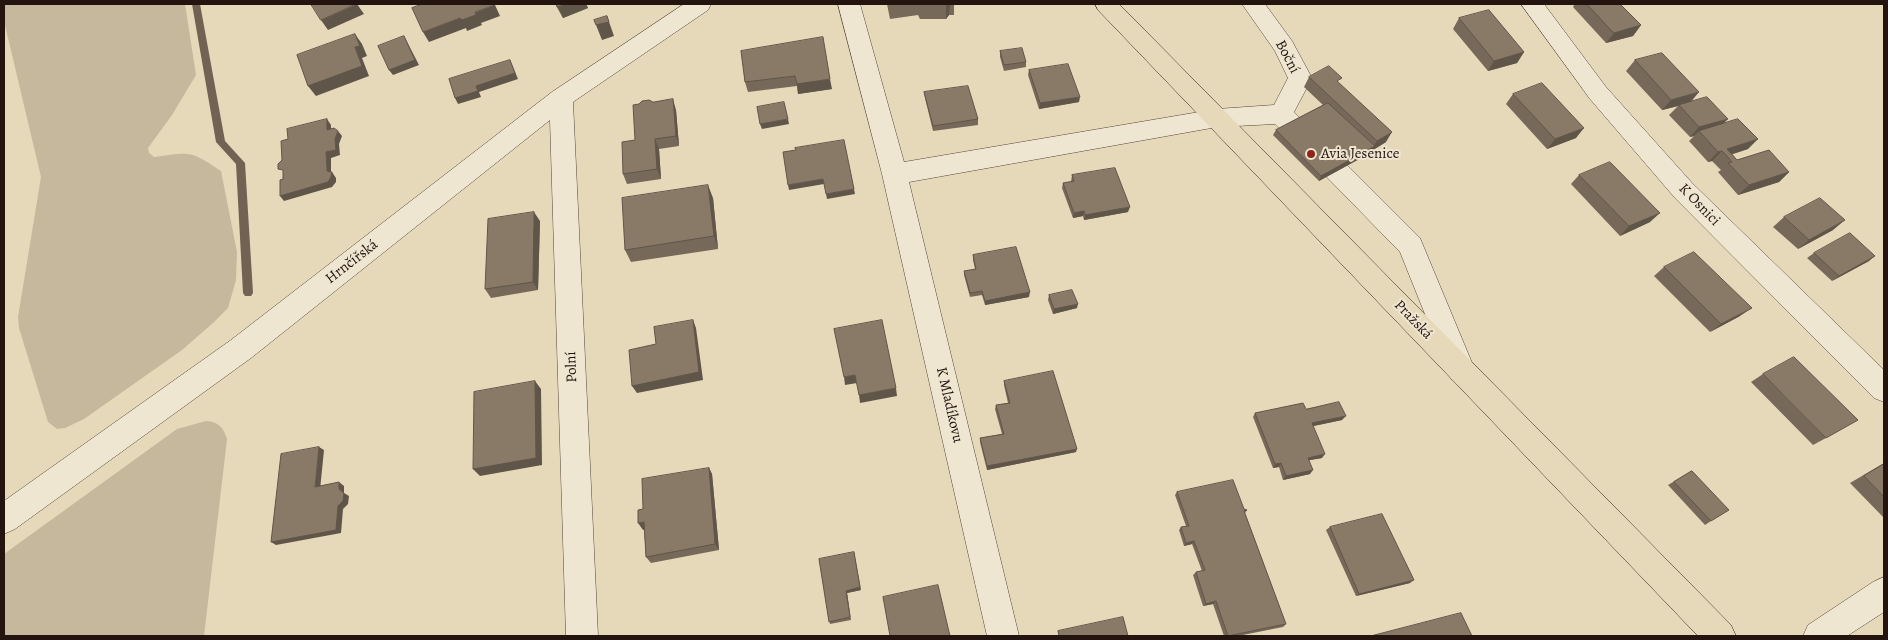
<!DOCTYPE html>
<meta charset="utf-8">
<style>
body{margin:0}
#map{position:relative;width:1888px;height:640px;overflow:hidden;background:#e6d9ba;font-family:Alegreya,serif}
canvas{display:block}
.frame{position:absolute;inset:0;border:5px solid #24140f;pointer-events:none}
</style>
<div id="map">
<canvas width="1888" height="640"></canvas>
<div class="frame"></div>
</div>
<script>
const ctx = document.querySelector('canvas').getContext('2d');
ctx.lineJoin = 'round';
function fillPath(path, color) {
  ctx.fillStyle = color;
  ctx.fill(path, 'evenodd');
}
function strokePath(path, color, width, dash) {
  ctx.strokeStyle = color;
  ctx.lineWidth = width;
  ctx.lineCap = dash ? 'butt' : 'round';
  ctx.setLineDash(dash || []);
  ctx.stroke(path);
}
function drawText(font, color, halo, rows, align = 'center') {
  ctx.font = font + ' Alegreya,serif';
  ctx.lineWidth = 4;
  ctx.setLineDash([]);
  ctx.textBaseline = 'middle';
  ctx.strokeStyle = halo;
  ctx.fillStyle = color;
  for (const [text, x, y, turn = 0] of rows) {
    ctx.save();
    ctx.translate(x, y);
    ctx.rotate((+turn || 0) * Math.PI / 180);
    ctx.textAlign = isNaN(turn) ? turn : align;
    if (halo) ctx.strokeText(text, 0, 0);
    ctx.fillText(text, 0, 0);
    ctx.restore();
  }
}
fillPath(new Path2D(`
 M4,4H185L196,75L172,115L148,148L149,153L154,157C190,152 190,150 221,171L237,252L236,280L228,308L213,323L182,350L84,419L65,428L57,429L48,422L19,328L18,317L41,177L4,21Z
 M206,421C219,422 223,427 227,439L204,636H4V554L177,429Z`), '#c5b89d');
fillPath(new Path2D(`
 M192,4H200L225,141L245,163L253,293L251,296H245L243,293L236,164L216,142Z`), '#716253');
const minor = new Path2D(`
 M684,4H711L708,10L573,102L598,636H566L550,120L251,358L15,529L4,534V501L231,340L552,92Z
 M838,4H860L904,162L1217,109L1274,105L1288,78L1275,51L1242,4H1265L1292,41L1312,78L1294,112L1420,238L1475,370L1471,379L1461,383L1451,379L1400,252L1275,124L1217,127L909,182L1019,636H987L882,174Z
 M1521,4H1544L1606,87L1693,184L1884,370V402L1874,398L1675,198L1590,99Z
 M1884,577V612L1847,636H1803L1808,625L1873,582Z`);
const major = new Path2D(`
 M1095,4H1119L1731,625L1736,636H1698L1098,10Z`);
strokePath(minor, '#54453a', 1);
strokePath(major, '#24140f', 1);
fillPath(minor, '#efe6d2');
fillPath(major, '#e6d9ba');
fillPath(new Path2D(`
 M555,4H586L588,8L563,18Z
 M887,4H955L954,5V15H949L946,19H920L918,15L890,19Z
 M1575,4H1620L1641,25L1633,36L1606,43L1573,7Z
 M1459,18L1524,52L1517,63L1488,71L1453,29Z
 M741,51L832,89L798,94L797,86L748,92L745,82Z
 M1000,51L1026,62V67L1004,71L1000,57Z
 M1635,60L1691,101L1724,123L1748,149L1732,154L1737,160L1789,172L1779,182L1738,195L1718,172L1721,170L1712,161L1708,162L1689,141L1694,136L1690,137L1669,115L1678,106L1662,110L1626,71Z
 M1029,70L1079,102L1039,109L1028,75Z
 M1309,77L1339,83L1386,142L1373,150L1372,152L1319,181L1273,135L1276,130L1323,105L1304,87Z
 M924,92L978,119V125L933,131L925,98Z
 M1513,94L1576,138L1547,149L1506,104Z
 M653,102L676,110L679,146L659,149L661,179L627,184L623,174L635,140Z
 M1072,175L1128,212L1084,220L1083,216L1073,218L1062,188L1063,183L1071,182Z
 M1579,175L1650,222L1620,236L1571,184Z
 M713,198L718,249L631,262L625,250Z
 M1784,217L1833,230L1798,249L1773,227Z
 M540,221L538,290L491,298L485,289Z
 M1814,253L1869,261L1832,281L1807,258Z
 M973,255L1029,297L985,305L982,295L970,297L964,275V271L975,269L973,260Z
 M1664,267L1740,316L1710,332L1654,276Z
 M1049,295L1077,308L1053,314L1048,300Z
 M1763,374L1826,438L1813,445L1751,382Z
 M1004,381L1076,452L987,470L980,442V438L1002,434L995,409L996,405L1008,403L1004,385Z
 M1306,409L1342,420L1313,426L1322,458L1309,460L1310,474L1283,480L1279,467L1273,468L1253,417L1255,413Z
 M1884,463V518L1850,483Z
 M709,468L712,474L719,550L651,563L646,557L644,529L643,530V509Z
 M1692,471L1711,521L1705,525L1668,485Z
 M1177,492L1244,509L1247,510L1245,513L1286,624L1283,627L1238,636H1224L1213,604L1203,606L1193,575L1196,572L1202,571L1192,544L1184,546L1179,530L1181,527L1186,526L1175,495Z
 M1330,527L1410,583L1356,596L1326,530Z
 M819,559L861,590L847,593L851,620L830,624Z`), '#766959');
fillPath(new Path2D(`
 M357,4L364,14L328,30L321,20Z
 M567,4H586L588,8L563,18L558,7Z
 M946,4H950L949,15L946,19Z
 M495,5L500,16L481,23L482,25L467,31L466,28L429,42L423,32Z
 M607,16L614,36L602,40L596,25Z
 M1641,25L1633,36L1606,43L1614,33Z
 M355,34L362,44L367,56L362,58L369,76L316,96L308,86L355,47Z
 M404,36L419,65L393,75L389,70Z
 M1524,52L1517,63L1488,71L1494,61Z
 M510,60L518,79L479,92L481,97L458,104L455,98L476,86Z
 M830,79L832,89L798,94L797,84Z
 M1699,92L1690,103L1662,110L1671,100Z
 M1080,97L1079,102L1039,109L1040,103Z
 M673,99L676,110L679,146L676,136Z
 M327,119L331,125V135L327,130Z
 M788,119L789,124L762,129L760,124Z
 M1728,119L1718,129L1699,131L1694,136L1690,137L1699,127Z
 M1584,128L1576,138L1547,149L1555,139Z
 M338,131L342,136L339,144L340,155L331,158V176L327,171L326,152Z
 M1392,132L1386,142L1373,150L1372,152L1319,181L1321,176L1373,147L1377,141Z
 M655,139L659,149L661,179L657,169Z
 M1758,139L1748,149L1727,156V149Z
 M1722,151L1712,161L1708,162L1718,152Z
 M332,172L336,178V182L332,187L284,201L280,196Z
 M1789,172L1779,182L1738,195L1749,185Z
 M823,179L824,184L789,190L788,185Z
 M708,185L713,198L718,249L714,236Z
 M854,189L855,194L827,199L826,194Z
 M1130,207L1128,212L1084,220L1085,215Z
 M1084,211L1083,216L1073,218L1074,213Z
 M534,212L540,221L538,290L533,282Z
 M1660,213L1650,222L1620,236L1629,226Z
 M1845,220L1833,230L1798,249L1809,240Z
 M1875,256L1869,261L1832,281L1839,276Z
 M1030,292L1029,297L985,305V301Z
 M1078,304L1077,308L1053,314L1054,309Z
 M1752,308L1740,316L1710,332L1721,324Z
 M693,320L696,328L703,380L637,393L632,386Z
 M855,375L857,383L845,385L844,377Z
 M535,381L541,389L542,465L480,476L473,469Z
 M896,388L897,396L860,403L859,395Z
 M1346,416L1342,420L1309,427L1312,423Z
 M319,447L324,450L320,490L315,487Z
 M1077,449L1076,452L987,470V466Z
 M1325,454L1322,458L1305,461L1308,458Z
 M1281,463L1279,467L1273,468L1275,464Z
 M709,468L712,474L719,550L715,544Z
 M1313,470L1310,474L1283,480L1286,476Z
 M339,482L344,486V493L349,496L348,504L343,509L341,533L276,545L271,542L338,506Z
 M644,522L649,528L643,530L638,523Z
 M1194,541L1192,544L1184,546L1186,543Z
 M854,552L861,590L847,593L851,620L846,591Z
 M1414,580L1410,583L1356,596L1359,594Z
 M1216,601L1213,604L1203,606L1206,604Z`), '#605549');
const building = new Path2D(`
 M311,4H356L321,20Z
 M423,4H494L495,5L475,12L476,15L462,20L460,18L423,32L412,8Z
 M556,4H567L558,7Z
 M1587,4H1620L1641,25L1614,33Z
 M1489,10L1524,52L1494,61L1459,18Z
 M607,16L609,22L596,25L594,20Z
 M355,34L360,46L355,47L362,66L308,86L297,55Z
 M404,36L415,60L389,70L378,46Z
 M823,37L830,79L797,84L795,76L745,82L741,51Z
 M1022,48L1026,62L1004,65L1000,51Z
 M1662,53L1699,92L1671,100L1635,60Z
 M510,60L515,73L476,86L478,91L455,98L449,79Z
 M1068,64L1080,97L1040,103L1029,70Z
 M1329,66L1342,78L1337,81L1392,132L1377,141L1309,77Z
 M1542,83L1584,128L1555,139L1513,94Z
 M968,86L978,119L933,126L924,92Z
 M1707,97L1728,119L1699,127L1679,105Z
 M673,99L676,136L655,139L657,169L623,174L622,142L635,140L633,105L639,104L642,101L649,100L653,102Z
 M784,102L788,119L760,124L757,107Z
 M1328,103L1375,146L1321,176L1276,130Z
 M327,119V130L334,128L338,131L335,139L336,150L326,152L327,171L332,172L331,177L328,182L280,196V180L283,179V170L278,169V164L282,160L281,141L288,139L287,129Z
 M1738,119L1758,139L1727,149L1737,160L1769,150L1789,172L1749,185L1728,163L1732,162L1727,156L1722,151L1718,152L1699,131Z
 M844,140L854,189L826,194L823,179L788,185L783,152L796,150L795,148Z
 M1610,162L1660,213L1629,226L1579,175Z
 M1115,168L1130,207L1085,215L1084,211L1074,213L1063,183L1074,181L1072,175Z
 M708,185L714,236L625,250L622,198Z
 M1820,198L1845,220L1809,240L1784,217Z
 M534,212L533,282L485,289L488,219Z
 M1850,233L1875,256L1839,276L1814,253Z
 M1016,247L1030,292L985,301L982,291L970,293L964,271L976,269L973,255Z
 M1694,252L1752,308L1721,324L1664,267Z
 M1072,290L1078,304L1054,309L1049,295Z
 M693,320L699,372L632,386L629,350L656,344L654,327Z
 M882,320L896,388L859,395L855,375L844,377L834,329Z
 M1794,357L1858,420L1826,438L1763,374Z
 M1053,371L1077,449L987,466L980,438L1004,434L996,405L1010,403L1004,381Z
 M535,381L536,458L473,469L474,392Z
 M1339,402L1346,416L1312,423L1325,454L1308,458L1313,470L1286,476L1281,463L1275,464L1255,413L1303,403L1306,409Z
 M319,447L315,487L339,482V489L344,493L343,501L338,506L336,530L271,542L281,454Z
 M1884,464V497L1864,476Z
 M709,468L715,544L646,557L644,522L638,523V510L643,509L642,479Z
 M1692,471L1729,510L1711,521L1674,482Z
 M1233,480L1244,509L1247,510L1244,511L1286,624L1228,636L1216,601L1206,604L1196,572L1205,570L1194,541L1186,543L1181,527L1189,526L1177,492Z
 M1382,514L1414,580L1359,594L1330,527Z
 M854,552L860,587L846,591L850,617L829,622L819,559Z
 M938,585L950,636H890L883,597Z
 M1461,613L1472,636H1371Z
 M1123,617L1128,636H1059L1058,631Z`);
fillPath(building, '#897a68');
strokePath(building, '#605549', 1);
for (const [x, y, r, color] of [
 [1311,154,5,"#8f2418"]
]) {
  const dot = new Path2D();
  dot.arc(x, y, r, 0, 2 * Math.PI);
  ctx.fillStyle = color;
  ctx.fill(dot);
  strokePath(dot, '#efe6d2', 2);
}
drawText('15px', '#24140f', '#efe6d2', [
 ["Boční",1287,57,62],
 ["K Osnici",1699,205,46],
 ["Hrnčířská",352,262,-38],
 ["Pražská",1413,320,46],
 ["Polní",572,367,-92],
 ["K Mladíkovu",949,405,77]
]);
drawText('15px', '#24140f', '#efe6d2', [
 ["Avia Jesenice",1321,154]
], 'left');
</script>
